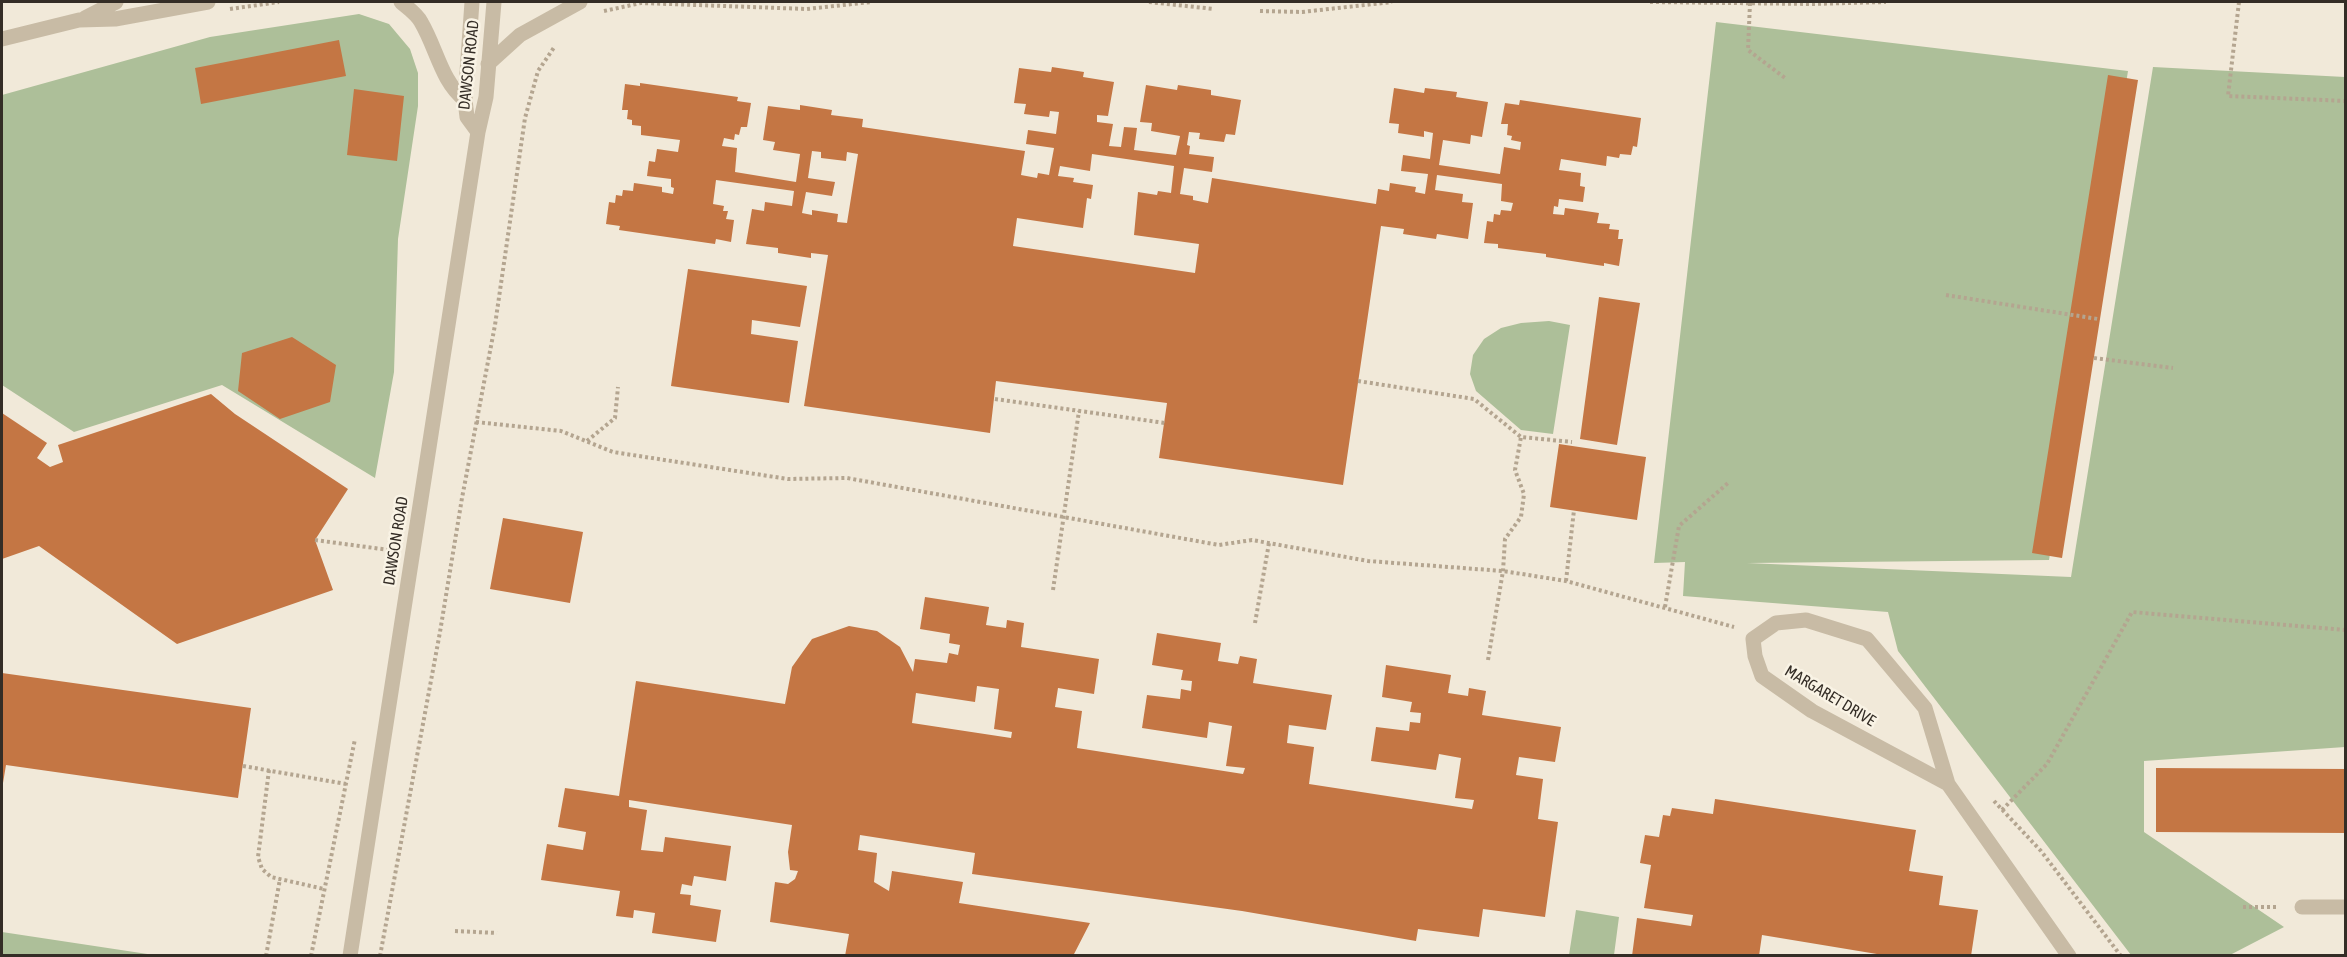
<!DOCTYPE html>
<style>
body{margin:0}
#map{position:relative;width:2347px;height:957px;overflow:hidden;background:#f1e9d9;font-family:"Asap Condensed",sans-serif}
canvas{display:block}
.frame{position:absolute;inset:0;border:3px solid #342d26;pointer-events:none}
</style>
<div id="map">
<canvas width="2347" height="957"></canvas>
<div class="frame"></div>
</div>
<script>
const ctx = document.querySelector('canvas').getContext('2d');
ctx.lineJoin = 'round';
function fillPath(path, color) {
  ctx.fillStyle = color;
  ctx.fill(path, 'evenodd');
}
function strokePath(path, color, width, dash) {
  ctx.strokeStyle = color;
  ctx.lineWidth = width;
  ctx.lineCap = dash ? 'butt' : 'round';
  ctx.setLineDash(dash || []);
  ctx.stroke(path);
}
function drawText(font, color, halo, rows, align = 'center') {
  ctx.font = font + ' "Asap Condensed",sans-serif';
  ctx.lineWidth = 5;
  ctx.setLineDash([]);
  ctx.textBaseline = 'middle';
  ctx.strokeStyle = halo;
  ctx.fillStyle = color;
  for (const [text, x, y, turn = 0] of rows) {
    ctx.save();
    ctx.translate(x, y);
    ctx.rotate((+turn || 0) * Math.PI / 180);
    ctx.textAlign = isNaN(turn) ? turn : align;
    if (halo) ctx.strokeText(text, 0, 0);
    ctx.fillText(text, 0, 0);
    ctx.restore();
  }
}
fillPath(new Path2D(`
 M359,14L389,24L410,49L418,73V106L398,239L394,372L375,478L222,385L74,432L2,385V95L210,37Z
 M1716,22L2128,71L2049,560L1747,563L2071,577L2153,67L2345,77V747L2144,761V832L2284,927L2230,955H2131L1898,651L1888,612L1683,596L1685,562L1654,563Z
 M1549,321L1570,325L1553,434L1521,430L1476,391L1470,374L1473,355L1484,339L1501,328L1521,323Z
 M1576,910L1619,917L1614,955H1569Z
 M2,932L154,955H2Z`), '#adbf99');
fillPath(new Path2D(`
 M339,40L346,76L201,104L195,68Z
 M1052,67L1084,72L1083,77L1114,82L1108,116L1097,115V122L1113,124L1109,146L1121,147L1124,127L1137,128L1134,150L1176,155L1180,136L1151,131L1152,123L1140,122L1146,85L1177,90L1178,85L1211,90V95L1241,100L1235,135L1226,134L1224,142L1199,139L1200,133L1189,132L1187,145L1190,146L1189,154L1214,157L1212,172L1184,168L1180,194L1193,196V200L1208,203L1212,178L1376,204L1378,189L1389,191L1390,183L1416,187L1415,192L1425,194L1428,174L1401,171L1403,155L1430,159L1433,133L1424,131V137L1398,133L1399,124L1389,123L1394,88L1424,93L1425,88L1457,92L1456,97L1488,102L1482,137L1471,135L1470,144L1443,140L1439,165L1500,174L1504,147L1520,150L1521,142L1511,140L1512,136L1507,135L1508,124H1501L1505,103L1519,105L1520,100L1641,118L1637,147L1633,146L1631,155L1620,154L1619,158L1607,156L1606,166L1561,159L1559,170L1581,173L1580,186L1585,187L1583,202L1559,199L1558,207L1554,206L1553,214L1564,215L1565,208L1599,213L1597,223L1610,224L1609,229L1619,230L1618,239H1623L1619,266L1604,263V266L1597,265L1546,257V254L1498,248V244L1484,243L1487,221L1493,222L1494,214L1500,215L1501,210L1511,211L1513,203L1501,201L1502,184L1437,175L1435,190L1463,194L1462,202L1473,203L1468,239L1437,234L1436,239L1403,234L1404,229L1381,226L1343,485L1159,458L1167,403L996,381L990,433L804,406L828,255L811,253V258L778,253V248L746,244L752,209L764,211L765,202L792,206L794,191L716,180L713,204L724,206L723,211H728L726,219L734,220L731,242L716,239L715,244L619,230L620,226L606,224L609,202L615,203L616,195L622,196L623,190L633,191L634,183L662,187V192L673,194L674,188L671,187V179L647,176L649,161L655,162L657,149L678,152L680,140L641,135V126L632,125V120L627,119L628,110H622L625,84L640,86V83L738,97L737,101L751,103L747,127H741L739,135L735,134L734,140L724,138L722,146L737,148L735,172L796,182L800,154L773,150L775,142L763,140L768,106L800,110V105L832,110L831,115L863,119L862,127L1025,151L1021,175L1037,178L1038,173L1049,175L1054,148L1026,144L1028,130L1056,134L1059,112L1050,111L1049,117L1024,114L1026,104L1014,103L1019,68L1051,72ZM812,151L821,152V158L846,161L847,152L858,154L847,223L837,222L838,214L812,210V215L802,213L806,192L832,196L835,182L808,178ZM1092,154L1174,166L1171,193L1158,191L1157,195L1138,192L1134,235L1199,244L1195,273L1013,246L1017,218L1083,228L1087,198L1091,199L1093,185L1073,182L1074,178L1058,176L1060,166L1090,171Z
 M2108,75L2138,80L2062,558L2032,553Z
 M354,89L404,96L397,161L347,155Z
 M688,269L807,286L800,327L752,320L751,334L798,341L789,403L671,386Z
 M1599,297L1640,303L1617,445L1580,439Z
 M292,337L336,365L330,402L280,419L238,391L242,353Z
 M211,394L235,414L348,489L315,540L333,590L177,644L39,546L2,559V413L47,443L37,458L50,467L63,462L58,445Z
 M1559,444L1646,457L1637,520L1550,507Z
 M503,518L583,532L570,603L490,589Z
 M925,597L989,607L986,625L1006,628L1007,620L1024,623L1021,647L1099,659L1094,694L1058,688L1055,707L1082,711L1077,748L1243,774L1245,768L1226,766L1232,726L1209,722L1207,738L1142,728L1147,695L1180,699L1181,689L1191,691L1192,681L1181,680L1183,670L1152,665L1157,633L1221,643L1218,661L1238,664L1240,656L1257,659L1253,683L1332,695L1326,730L1289,725L1287,743L1314,747L1309,784L1472,809L1474,800L1455,798L1461,758L1439,754L1436,770L1371,761L1376,727L1409,731L1410,722L1420,723L1421,713L1410,712L1412,702L1382,697L1386,665L1451,675L1448,693L1468,696L1469,688L1486,691L1482,715L1561,727L1555,762L1519,757L1516,775L1543,779L1538,819L1558,822L1545,917L1483,909L1479,937L1418,929L1416,941L1242,911L972,874L975,853L860,835L858,850L877,853L874,882L889,891L892,871L963,882L959,903L1090,923L1073,956H845L849,934L770,922L775,882L788,884L795,879L798,871L790,870L788,852L792,825L629,800V807L647,810L641,850L663,852L665,837L731,846L726,881L694,876L692,886L682,884L680,894L691,895L690,905L721,910L716,942L652,933L655,913L634,910L633,918L616,916L620,891L541,880L547,844L583,850L586,832L558,827L565,788L619,796L636,681L785,704L792,667L812,639L849,626L877,631L900,647L913,672L915,659L947,663L949,653L958,655L960,645L949,643L950,634L920,629ZM977,686L999,689L994,729L1012,732L1011,738L912,723L916,693L975,702Z
 M2,673L251,708L238,798L6,765L2,789Z
 M2156,768L2346,769V833L2156,832Z
 M1715,799L1916,830L1909,871L1943,876L1939,905L1978,910L1971,956H1889L1762,935L1759,956H1632L1637,918L1691,926L1693,915L1644,908L1651,865L1640,863L1645,835L1659,837L1663,815L1670,816L1672,808L1713,814Z`), '#c47644');
strokePath(new Path2D(`
 M1149,2L1214,9
 M1650,2L1811,4L1886,2
 M2239,2L2228,96L2346,101
 M1750,3L1748,50L1785,78
 M230,9L279,2
 M604,11L641,3L807,9L871,2
 M1260,11L1302,12L1392,2
 M1946,295L2098,319
 M2094,358L2173,368
 M1358,381L1474,399L1521,437L1572,442
 M995,399L1165,423
 M476,422L561,431L613,452L788,479L847,478L1219,545L1252,540L1368,561L1503,571L1566,581L1734,627
 M587,441L615,418L618,387
 M315,540L389,550
 M1566,581L1574,510
 M1053,590L1079,411
 M1665,607L1679,526L1728,483
 M1255,623L1269,543
 M1488,660L1503,571L1505,539L1521,517L1524,494L1515,470L1521,437
 M243,766L346,784
 M269,770L258,857L262,869L271,877L324,889
 M1994,801L2041,851L2121,956
 M2002,810L2047,764L2132,612L2346,630
 M2243,907H2279
 M455,931L497,933
 M266,956L280,879
 M311,956L355,739
 M380,956L440,632L462,498L495,325L525,118L538,71L555,46`), '#b4a590', 4, [3, 3]);
strokePath(new Path2D(`
 M2302,907H2346`), '#c8bba5', 15);
strokePath(new Path2D(`
 M1948,784L1812,711L1762,676L1755,656L1753,639L1776,623L1806,620L1867,639L1925,708L1948,784L2069,956`), '#c8bba5', 15);
strokePath(new Path2D(`
 M401,2C408,8 417,14 421,22C437,49 441,81 465,100
 M472,2L465,100L467,117L478,132
 M85,18L116,2
 M2,39L79,20L115,19L208,2
 M488,64L520,35L580,2
 M350,956L478,132L486,97L494,2`), '#c8bba5', 15);
drawText('16px', '#342d26', '#f9f3e5', [
 ["DAWSON ROAD",469,65,-84],
 ["DAWSON ROAD",396,541,-81],
 ["MARGARET DRIVE",1830,696,31]
]);
</script>
